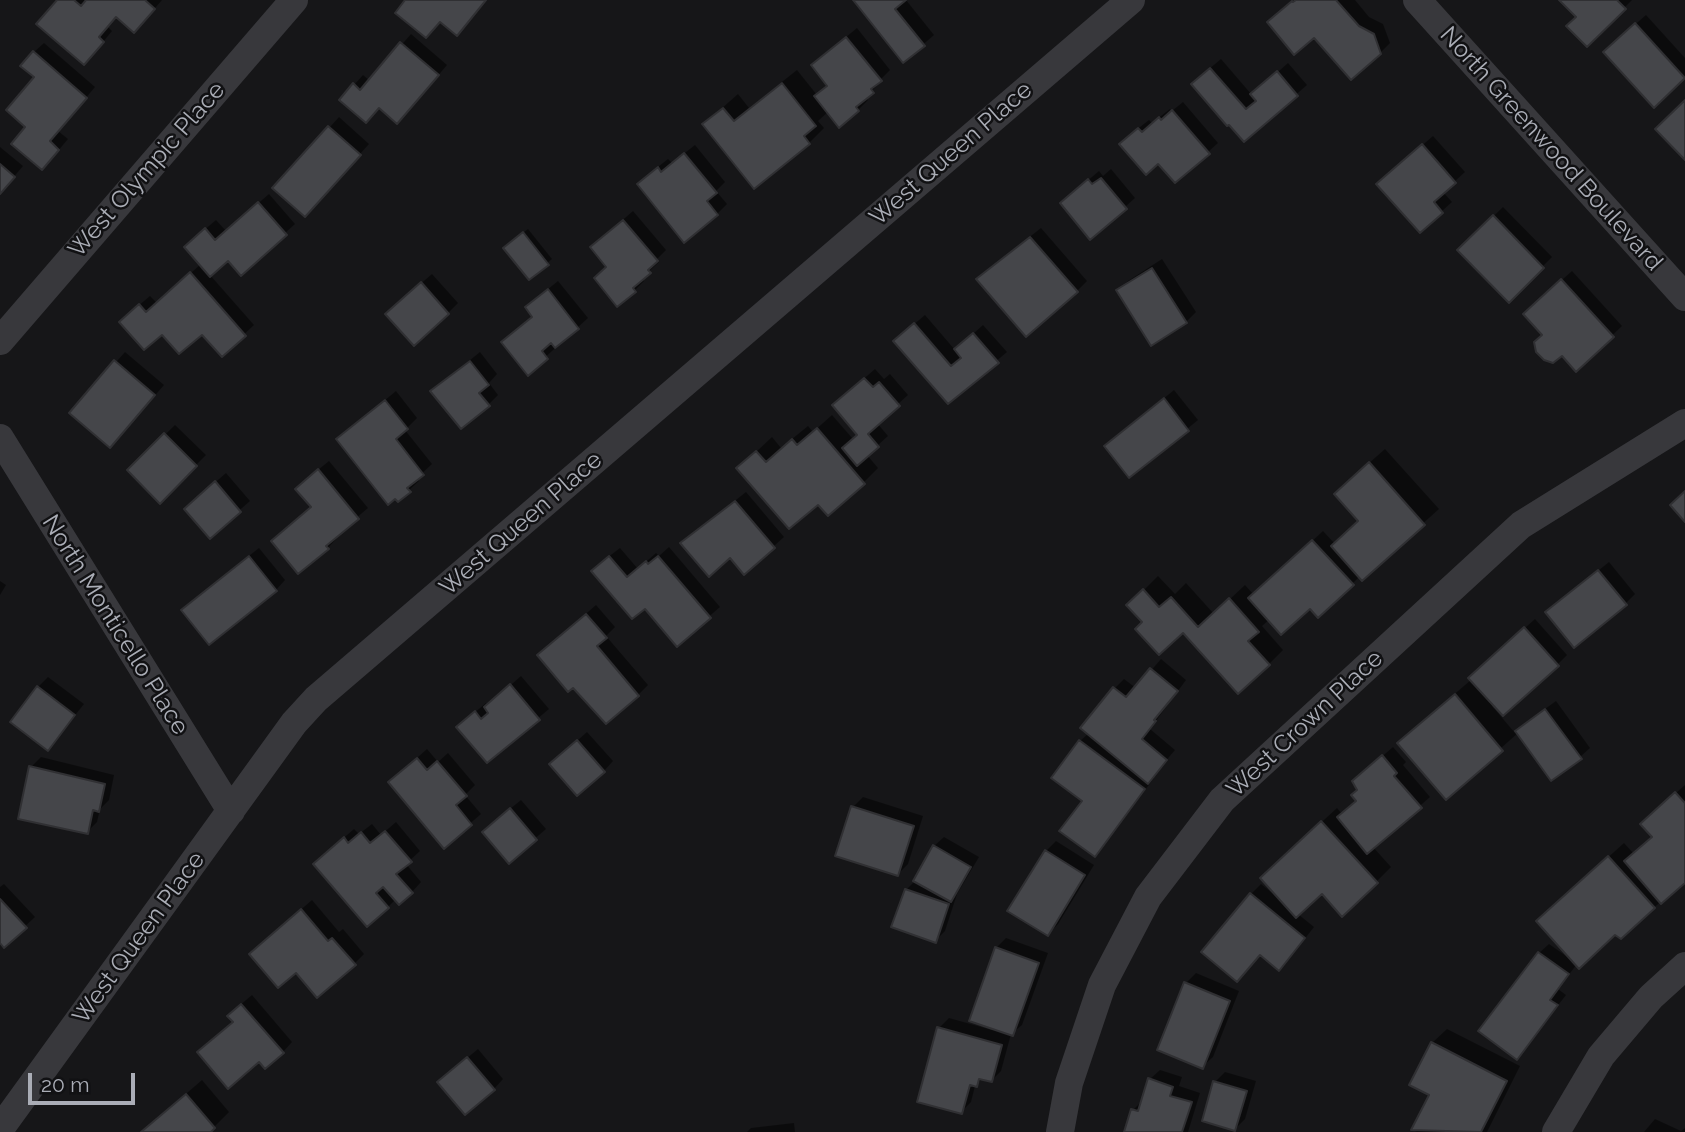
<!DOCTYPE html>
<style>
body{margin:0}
#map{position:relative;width:1685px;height:1132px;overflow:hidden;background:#161618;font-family:Raleway,sans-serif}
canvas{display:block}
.scale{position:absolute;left:28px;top:1073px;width:107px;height:32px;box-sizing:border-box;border:4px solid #aaadb6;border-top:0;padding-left:9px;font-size:21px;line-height:24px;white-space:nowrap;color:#aaadb6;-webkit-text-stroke:5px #111113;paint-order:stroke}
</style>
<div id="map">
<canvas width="1685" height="1132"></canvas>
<div class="scale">20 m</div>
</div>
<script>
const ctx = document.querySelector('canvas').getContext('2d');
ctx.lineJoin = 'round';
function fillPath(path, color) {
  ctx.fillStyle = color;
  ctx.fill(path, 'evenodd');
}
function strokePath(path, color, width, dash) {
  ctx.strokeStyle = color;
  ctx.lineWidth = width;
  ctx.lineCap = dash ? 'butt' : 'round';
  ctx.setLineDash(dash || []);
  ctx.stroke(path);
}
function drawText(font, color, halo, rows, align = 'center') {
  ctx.font = font + ' Raleway,sans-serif';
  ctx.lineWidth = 5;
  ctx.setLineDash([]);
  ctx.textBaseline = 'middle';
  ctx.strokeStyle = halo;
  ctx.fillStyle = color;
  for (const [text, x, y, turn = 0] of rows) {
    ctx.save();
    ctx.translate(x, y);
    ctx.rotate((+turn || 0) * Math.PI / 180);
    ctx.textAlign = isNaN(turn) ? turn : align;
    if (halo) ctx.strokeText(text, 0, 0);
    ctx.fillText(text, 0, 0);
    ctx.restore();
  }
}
fillPath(new Path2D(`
 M59,0H162L144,21L117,15L107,26L112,31L94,53Z
 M855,0H906L934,35L904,61Z
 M1295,0H1355L1369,17L1383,24L1390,43L1380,53L1315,35L1279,13Z
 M1562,0H1632L1587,45L1578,17Z
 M1646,15L1685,58V77L1654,105L1615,42Z
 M857,28L890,70L881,79L882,81L865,97L868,100L858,110L829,111L818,121L824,128L809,143L704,124L738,94L749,108L797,70L817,95L828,84L823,56Z
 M411,34L447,65L407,112L380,107L366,121L354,85L363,75L370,81Z
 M44,43L95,87L58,131L68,139L52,158L27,126L36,77L34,52Z
 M1221,59L1252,95L1288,63L1307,85L1244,140L1203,74Z
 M1183,102L1218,143L1208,152L1131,134L1149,120L1152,123L1170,109L1172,111Z
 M339,117L369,144L314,205L275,188Z
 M1433,136L1465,172L1443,192L1452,202L1421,230L1389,174Z
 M695,145L725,182L716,191L727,204L717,214L649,174L668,159L672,163Z
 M0,147L23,166L0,193Z
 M1111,169L1135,198L1125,207L1072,194L1099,171L1103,176Z
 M269,194L295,224L241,273L228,259L210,275L254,325L222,355L202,332H162L131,312L150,296L157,303L201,264L196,237L216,220L226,231Z
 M1503,207L1552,257L1509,300L1459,250Z
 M633,211L666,250L657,259L659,262L642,278L644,281L635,290L608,266L602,238Z
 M1041,228L1087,281L1077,291L989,269Z
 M528,229L552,259L529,278L510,243Z
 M1162,259L1196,312L1186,322L1118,291L1128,281Z
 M1572,271L1622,326L1577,369L1544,334L1535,304Z
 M432,274L458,303L448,313L397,304Z
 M558,281L588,318L528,373L503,342L534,316L537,298Z
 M925,315L955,350L983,325L1007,352L948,402L906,331Z
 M125,352L164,385L120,436L71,413Z
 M480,352L497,374L489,383L498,395L488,405L443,382Z
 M875,369L884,379L890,374L908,395L877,423L888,436L867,455L878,468L863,483L818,502L739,468L772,437L781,448L808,426L813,432L832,415L853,439L859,434L844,396Z
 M1174,390L1198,420L1130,476L1106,446Z
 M396,391L417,418L405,430L432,464L417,478L419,481L398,500L338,439Z
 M175,425L206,455L160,501L129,470Z
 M1385,449L1439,509L1362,578L1360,576L1352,584L1310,606L1270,619L1262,626L1283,650L1269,664L1183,631L1144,622L1129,605L1158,576L1175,594L1186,583L1214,614L1245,585L1254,595L1323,531L1335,544L1360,520L1351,479Z
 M329,461L368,508L335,536L337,538L328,548L281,534L313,506L307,479Z
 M226,473L250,501L210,536L196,499Z
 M746,492L784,537L744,573L730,556L682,543Z
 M669,547L720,607L677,644L603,561L620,548L638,569L656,553L659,556Z
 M259,548L285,580L276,590L193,600Z
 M1609,562L1635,594L1625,604L1547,612Z
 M0,581L6,585L0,595Z
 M596,605L615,627L606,636L648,685L638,695L549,646Z
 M1535,619L1567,655L1557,665L1492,706L1515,733L1527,722L1556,701L1590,748L1580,757L1518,733L1446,797L1414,729L1472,679L1480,668Z
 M1161,659L1186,680L1150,729L1175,750L1152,777L1154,778L1104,845L1095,855L1084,801L1080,741L1089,733L1115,688L1124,679L1136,688Z
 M521,676L549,709L487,761L468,718L486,703L488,705Z
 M48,677L84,704L48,749L38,687Z
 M587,732L613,761L604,771L561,755Z
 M1393,747L1406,762L1403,765L1430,797L1373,847L1391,867L1376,882L1322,892L1298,914L1314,927L1289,959L1251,894L1261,884L1276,896L1277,863L1337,808L1342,814L1358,800L1364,772Z
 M427,749L438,762L448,753L475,785L465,795L481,814L444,846L400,773Z
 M41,757L114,775L109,800L100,809L97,822L87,832L31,767Z
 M1685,785V880L1621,937L1615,933L1577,964L1558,989L1566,995L1517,1058L1539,953L1549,944L1569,958L1553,907L1624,843L1634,854L1654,836L1652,814Z
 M863,797L923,816L908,864L898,874L853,807Z
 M521,800L546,829L509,861L494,822Z
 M396,822L420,851L406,864L421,882L412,892L396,899L388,907L325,854L354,829L359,834L372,824L381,835Z
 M944,837L979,857L957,894L945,931L935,941L906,890L914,882L934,846Z
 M1056,841L1094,865L1058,924L1048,934L1046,851Z
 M4,884L35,917L4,946L0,940V887Z
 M312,900L339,932L343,929L364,954L354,964L296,970L261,944Z
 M1006,938L1048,953L1022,1025L1011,1034L1001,1071L991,1081L983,1078L975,1086L971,1102L961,1112L939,1028L949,1018L992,1030L996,948Z
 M1196,973L1239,991L1213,1057L1203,1066L1186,983Z
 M252,995L292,1042L283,1052L234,1021L239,1006Z
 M1447,1029L1520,1066L1487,1132H1417L1413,1130L1431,1094L1432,1043Z
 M478,1049L503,1079L494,1089L449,1073Z
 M1160,1070L1182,1077L1179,1086L1200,1093L1188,1132H1126L1133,1110L1143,1100L1150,1079Z
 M1225,1072L1256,1081L1245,1119L1235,1129L1215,1082Z
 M202,1080L229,1112L214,1127L208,1132H142Z
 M1655,1119L1681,1131L1685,1128V1132H1644Z
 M794,1123L795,1132H747L751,1128Z`), '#0007');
const building = new Path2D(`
 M57,0H74L81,6L86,0H145L155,9L134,33L116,17L99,37L104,42L84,65L36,24Z
 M405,0H486L457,36L440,22L426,38L395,13Z
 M853,0H906L895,9L925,46L903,63Z
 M1296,0H1336L1359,26L1374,34L1381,54L1351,80L1314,38L1294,55L1267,22L1292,1L1293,2Z
 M1559,0H1617L1626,9L1587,47L1566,26L1576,17Z
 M1635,23L1685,78L1654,108L1603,52Z
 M846,37L882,81L871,89L874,93L856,107L859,111L839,128L814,96L827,86L811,65Z
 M400,42L439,75L397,124L379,108L366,123L339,100L353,83L360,90Z
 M33,51L87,98L50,141L59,150L42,170L11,144L25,127L6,110L34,77L20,66Z
 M1210,68L1246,109L1256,101L1250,94L1277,71L1298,96L1244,142L1229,125L1227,126L1191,84Z
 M782,83L816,126L804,136L810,144L754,189L702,124L723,108L734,121Z
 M1685,100V160L1655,129Z
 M1172,110L1210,154L1175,183L1158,164L1146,175L1119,144L1138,128L1142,132L1159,117L1161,120Z
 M328,126L361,155L305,217L272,188Z
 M1422,144L1456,183L1434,202L1443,213L1420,233L1376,184Z
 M684,153L717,193L707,201L718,215L684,243L637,184L658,167L661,172Z
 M0,164L15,177L0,194Z
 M1101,178L1127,209L1090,240L1060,203L1088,179L1092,184Z
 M258,202L287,235L241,276L228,261L210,277L184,247L205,228L215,240Z
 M1493,215L1544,268L1509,303L1457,250Z
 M623,220L658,261L648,270L651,273L633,288L636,292L617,307L594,278L606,267L590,247Z
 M523,232L549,265L529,280L503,248Z
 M1030,237L1078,292L1026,337L976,279Z
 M1152,268L1187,323L1151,346L1116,290Z
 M190,272L246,336L222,357L202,335L179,354L162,335L144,350L119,322L139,304L146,312Z
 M1561,279L1614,337L1576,372L1562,356L1553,363L1544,360L1536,352L1534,342L1542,335L1523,314Z
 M421,282L449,314L414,346L385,314Z
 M548,289L579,329L555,348L551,343L542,351L548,359L528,376L501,342L532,317L525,307Z
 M914,323L951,366L961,358L954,349L973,333L999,363L948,404L893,341Z
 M114,360L155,395L110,448L69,413Z
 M470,361L489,385L479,393L490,406L461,429L430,391Z
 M864,378L873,387L879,382L900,406L868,434L879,447L857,466L842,448L857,435L832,405Z
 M1164,398L1189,431L1129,478L1104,446Z
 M385,400L408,429L396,439L424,475L407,488L411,492L398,502L395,499L388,505L336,439Z
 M817,428L865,484L828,516L818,505L789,529L736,468L756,451L766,462L792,439L797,445Z
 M164,433L197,466L160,504L127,470Z
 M1369,462L1425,525L1362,581L1331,546L1358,521L1334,494Z
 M318,469L359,519L326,546L329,549L298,574L271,541L311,507L295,489Z
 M215,481L241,512L210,539L184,509Z
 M1685,491V522L1670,505Z
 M735,501L775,548L744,575L730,558L709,577L680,543Z
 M1312,540L1354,585L1318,618L1310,609L1281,635L1248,598Z
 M249,556L277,591L209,645L181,610Z
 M609,556L627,577L646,561L648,564L658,556L711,618L677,647L645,609L632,619L591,571Z
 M1598,570L1627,605L1574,648L1545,612Z
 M1143,589L1159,607L1171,597L1198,627L1229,598L1259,632L1248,641L1270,665L1238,694L1183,633L1159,655L1135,629L1142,622L1126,605Z
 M586,614L607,638L597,646L639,696L606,724L573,688L568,692L537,655Z
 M1524,627L1559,666L1503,716L1468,678Z
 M1150,668L1178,691L1154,720L1156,721L1142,739L1167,760L1148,784L1080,728L1113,687L1126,697Z
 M510,684L540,720L487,763L456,727L475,711L481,719L488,713L484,707Z
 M37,686L75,715L48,751L10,722Z
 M1455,694L1503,751L1446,800L1397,743Z
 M1545,709L1582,759L1551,781L1515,731Z
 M577,740L605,772L577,796L549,764Z
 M1079,740L1145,789L1095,857L1059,831L1082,801L1051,778Z
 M1382,755L1397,773L1394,776L1422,808L1367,854L1337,817L1356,801L1351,795L1357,790L1352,781Z
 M417,758L427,770L437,761L467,796L456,805L472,825L444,849L388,782Z
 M29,766L105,784L99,812L93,810L88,834L18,819Z
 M1675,792L1685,803V883L1661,904L1624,861L1652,837L1640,824Z
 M851,806L914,826L898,876L835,856Z
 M510,808L537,840L509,864L482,832Z
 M1321,821L1378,883L1342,917L1322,894L1296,918L1260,878Z
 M385,831L412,862L396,874L413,893L399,905L383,887L376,893L389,908L367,927L313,864L344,837L348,843L361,832L370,843Z
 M933,845L971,867L951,902L913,881Z
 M1045,850L1085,875L1048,936L1007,911Z
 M1608,856L1655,908L1621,939L1615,935L1579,969L1536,921Z
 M905,889L949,904L936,943L891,927Z
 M1250,893L1305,938L1279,971L1260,955L1237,982L1201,952Z
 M0,899L27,928L4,948L0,943Z
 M301,909L328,941L332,938L356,965L317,998L296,973L278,988L249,954Z
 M995,947L1039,963L1013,1036L969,1021Z
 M1538,952L1569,974L1550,1000L1558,1005L1517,1060L1478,1031Z
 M1184,982L1230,1001L1203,1069L1157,1050Z
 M241,1004L284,1053L265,1069L259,1062L228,1089L197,1052L233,1022L227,1016Z
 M937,1027L1002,1045L992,1082L979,1079L977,1087L970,1085L962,1114L917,1102Z
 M1431,1042L1507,1081L1481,1132L1411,1130L1429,1095L1409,1085Z
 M467,1057L495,1090L465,1115L437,1082Z
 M1148,1078L1173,1087L1170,1096L1192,1102L1182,1132H1124L1131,1109L1138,1111Z
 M1213,1081L1247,1091L1235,1131L1202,1121Z
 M186,1094L215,1128L211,1132H141Z`);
fillPath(building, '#45464a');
strokePath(building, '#303033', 2);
strokePath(new Path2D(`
 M1417,0L1685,297
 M0,341L294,0
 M0,438L231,811
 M0,1129L294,723L316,699L1131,0
 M1060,1132L1069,1083L1102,985L1148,897L1222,800L1521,525L1685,423
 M1556,1132L1601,1056L1651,997L1685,966`), '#38383c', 28);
drawText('24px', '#aaadb6', '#111113', [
 ["North Greenwood Boulevard",1551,149,48],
 ["West Queen Place",951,154,-41],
 ["West Olympic Place",147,170,-49],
 ["West Queen Place",521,524,-41],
 ["North Monticello Place",115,625,58],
 ["West Crown Place",1305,724,-43],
 ["West Queen Place",139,938,-54]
]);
</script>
